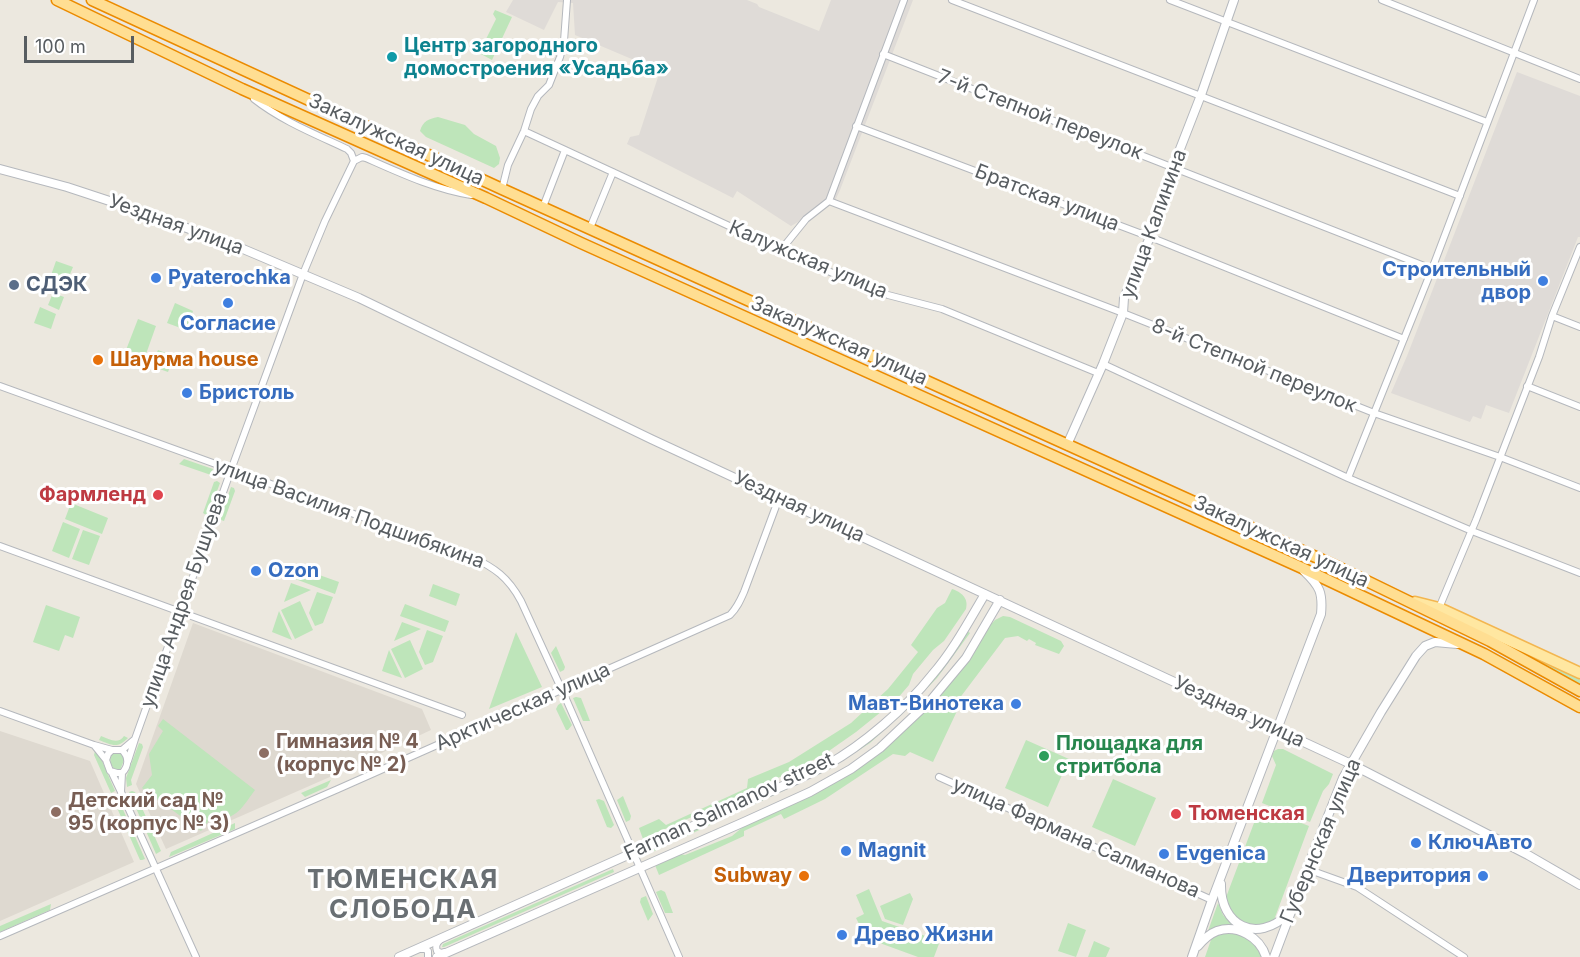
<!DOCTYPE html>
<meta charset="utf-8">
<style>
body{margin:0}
#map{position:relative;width:1580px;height:957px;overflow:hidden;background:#ece8df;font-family:Inter,sans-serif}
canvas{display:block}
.scale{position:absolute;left:24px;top:36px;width:110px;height:27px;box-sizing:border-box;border:3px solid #585d61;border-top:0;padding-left:8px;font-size:18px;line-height:21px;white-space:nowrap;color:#585d61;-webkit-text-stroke:4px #fff;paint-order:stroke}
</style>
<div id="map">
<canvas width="1580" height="957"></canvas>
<div class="scale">100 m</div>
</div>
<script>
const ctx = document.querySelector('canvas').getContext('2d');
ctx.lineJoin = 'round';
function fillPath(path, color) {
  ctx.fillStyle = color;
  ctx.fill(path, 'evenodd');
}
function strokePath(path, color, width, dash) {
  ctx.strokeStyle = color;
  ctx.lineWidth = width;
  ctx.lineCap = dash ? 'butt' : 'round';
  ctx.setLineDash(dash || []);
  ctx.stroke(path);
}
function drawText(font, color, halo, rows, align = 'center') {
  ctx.font = font + ' Inter,sans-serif';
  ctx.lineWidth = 6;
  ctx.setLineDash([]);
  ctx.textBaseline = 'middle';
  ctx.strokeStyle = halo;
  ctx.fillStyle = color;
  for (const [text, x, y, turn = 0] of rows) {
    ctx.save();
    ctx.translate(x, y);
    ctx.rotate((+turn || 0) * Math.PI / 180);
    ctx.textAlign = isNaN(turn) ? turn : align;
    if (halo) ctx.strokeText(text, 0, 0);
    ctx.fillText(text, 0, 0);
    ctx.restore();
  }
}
fillPath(new Path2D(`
 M513,0H747L757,4L759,7L819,31L831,0H913L840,190L835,201L791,226L737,191L733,198L627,144L630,137L639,135L660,71L575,35L573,3L558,2L544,30L506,12Z
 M1517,72L1580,96V237H1578L1509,413L1486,405L1481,419L1473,416L1470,422L1391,393L1407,356Z`), '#dfdbd7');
fillPath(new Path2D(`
 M193,623L422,709L431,730L332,776L166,849L136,784Z
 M0,731L90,761L134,862L0,921Z`), '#ded9d0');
fillPath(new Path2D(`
 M495,10L512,17L492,60L479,53L496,19L493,14Z
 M438,117L465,125L474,134L496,146L500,158L499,164L494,168L426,137L420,131C423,121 428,119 438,117Z
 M56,261L73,267L66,284L50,278Z
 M53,293L64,297L59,310L48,305Z
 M175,303L193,311L186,330L167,323Z
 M40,307L56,314L51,329L34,323Z
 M138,319L156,326L145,357L126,350Z
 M158,350L174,356L168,372L151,366Z
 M184,459L213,469L211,475L179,464Z
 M217,481L220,483L209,513L206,515L203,513L214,482Z
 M231,487L234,488L235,491L224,521L221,520V516Z
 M71,503L108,518L102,534L65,519Z
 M63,522L80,529L69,558L52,551Z
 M83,530L100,536L89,565L72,559Z
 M294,566L339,582L335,594L290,577Z
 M291,583L311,590L284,602Z
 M433,584L460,594L456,606L429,596Z
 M952,589C961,592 969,598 966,609L944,641L933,650L913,674L909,685L897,699L856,732L826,753L791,772L643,839L639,828L659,819L666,825L747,788L748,779L789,762L851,723L888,689L918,652L911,645L937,608L945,603Z
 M317,592L333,597L323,623L315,626L309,613Z
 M300,601L313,630L295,639L281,610Z
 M405,604L449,621L445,632L400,616Z
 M46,605L80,617L73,638L65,635L59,651L33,642Z
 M279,611L292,640L272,632Z
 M1003,616L1010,617L1061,641L1064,646L1059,654L1035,645L1036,643L1029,639L1027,641L1018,636L1005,638L956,703L957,711L933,762L910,752L905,756L893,754L825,799L784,819L781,814L744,831V836L659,875L655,865L680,854L685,855L732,836L744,826L838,781L876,756L918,717L989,626L995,620Z
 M402,622L421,629L394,641Z
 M427,630L443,636L433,662L425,665L419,652Z
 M967,631L970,633L937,678L902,714L870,743L830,769L650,853L648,851L829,767L900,713Z
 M516,632L542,687L489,709Z
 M1482,632L1580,676V685Z
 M410,640L423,669L405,678L391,649Z
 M556,646L565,667L564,670L560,672L551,653Z
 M389,650L402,678L382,671Z
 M576,697L581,698L590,721H583L573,698Z
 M561,703L572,725L568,730H566L556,709L558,705Z
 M163,719L255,790C241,809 236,821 210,819L201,831L142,788L152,775L149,754L163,731L158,726Z
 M101,736C109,739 118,745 124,736L128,738C117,749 112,745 99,740Z
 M1026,740L1069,759L1048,807L1005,788Z
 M139,743L142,744L143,747L131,780L132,785L127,787L126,778Z
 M1278,749H1283L1333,774L1329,784L1323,791L1310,822L1262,803L1276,765L1272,756L1274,751Z
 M95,751L100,756L115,791L111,793L94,755Z
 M114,753H122L125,758L120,770H116C111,767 109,760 111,754Z
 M1113,779L1156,798L1135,846L1092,827Z
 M331,780L327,787L305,797L301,793Z
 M132,791L135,792L161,851L156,854L129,792Z
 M117,796L145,859L142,860H140L114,801L115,797Z
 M623,796L631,816L630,820L626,822L617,800Z
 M599,799L604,801L614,825L611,828L607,827L596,800Z
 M1260,807L1309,826L1274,920C1269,924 1266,924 1260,925C1239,926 1234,918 1225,900Z
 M235,823V829L169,857L171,852Z
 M613,869L614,872L444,947H442L443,944Z
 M869,889L882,921L940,941L934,957H918L866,938L856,918L864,914L856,895Z
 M661,890L665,892L673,913H665L656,892Z
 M910,893L913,899L903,925L885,919L880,906Z
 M646,896L653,914L648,921L640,902L641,898Z
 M1218,903L1223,915L1235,926L1217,927L1208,931Z
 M51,904L50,910L0,932V926Z
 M1068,923L1086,930L1076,957L1058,951Z
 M1234,932C1249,938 1253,941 1261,955V957H1205L1212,937L1218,933Z
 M1094,941L1110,948L1106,957H1088Z`), '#bee5ba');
const minor = new Path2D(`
 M952,0L1460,196
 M1170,0L1487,122
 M1382,0L1580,79
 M883,54L1432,269
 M254,99C282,121 315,134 347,149L351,153L354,161
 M856,126L1150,237L1404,339
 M524,131L781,250L864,287L888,295L942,309L1098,373
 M354,161L362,157L366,158C400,173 434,189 471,195
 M502,189L508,165L524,131L531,109L538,96L549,85L560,57L564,41L567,0
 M829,201L1123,313L1374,413L1500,457L1580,488
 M543,207L565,150
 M590,228L613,172
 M781,250L806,219L829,201L904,0
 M1552,316L1580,327
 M1103,364L1348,478L1472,531L1580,573
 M0,386L470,556C495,568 508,577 521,601L566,699L679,957
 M1527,386L1580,407
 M1348,478L1432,269L1534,0
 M0,546L462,715
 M1439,608L1476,520L1539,357L1552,316L1580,247
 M0,711L94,745
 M135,739L231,470L303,274L325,221L354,161
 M122,750L135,739L128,761
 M106,760L108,754L112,750H122C129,757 129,766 122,773H117L110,771L106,760L94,745L112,750
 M111,771L121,792L122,773
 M939,777L1212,900
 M121,792L196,957
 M1307,869L1357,887L1464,957
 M0,936L338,789L730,615C737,608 740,601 744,592L779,498
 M441,939C437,943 435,945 437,951L441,953L445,952
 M421,949H425L428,951V957`);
const tertiary = new Path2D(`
 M0,169L67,187L143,212L236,246L359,298L651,439L1351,764L1528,855L1580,885
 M1067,445L1103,364L1123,313L1124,298L1150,237L1173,167L1201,95L1234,0
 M1221,884C1220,926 1257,944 1288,914
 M1198,946C1203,940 1209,934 1217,931C1237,924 1260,937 1266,957
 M399,957L785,785C799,779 813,772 827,765C863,745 906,708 932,675C953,651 969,621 985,594
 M437,957L744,822L810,792L851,769L880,748L931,700L966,658L1000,600
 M1192,957L1212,900L1321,614C1323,593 1320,586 1304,571
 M1274,957L1307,869L1343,778L1381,712L1416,656L1425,646L1435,642L1457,644`);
const primary = new Path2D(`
 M1415,602L1439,608L1580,673`);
const trunk = new Path2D(`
 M57,0L242,89L486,198L581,243L1300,567L1484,654L1580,707
 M92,0L502,189L1340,568L1490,641L1580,691`);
strokePath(minor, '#b5b8bd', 8);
strokePath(tertiary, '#b5b8bd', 10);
strokePath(primary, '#f3b650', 13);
strokePath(trunk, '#eb8b00', 13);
strokePath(minor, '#fff', 6);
strokePath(tertiary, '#fff', 8);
strokePath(primary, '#ffe7a1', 10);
strokePath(trunk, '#ffde92', 10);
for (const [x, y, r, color] of [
 [392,57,6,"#0f9aa8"],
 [156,278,6,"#3f7fe0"],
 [1543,281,6,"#3f7fe0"],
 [14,285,6,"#5c6f8a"],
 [228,303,6,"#3f7fe0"],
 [98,360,6,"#e8710a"],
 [187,393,6,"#3f7fe0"],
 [158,495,6,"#e0444e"],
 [256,571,6,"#3f7fe0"],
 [1016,704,6,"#3f7fe0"],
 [264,753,6,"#8d6e63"],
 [1044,756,6,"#2e9e5b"],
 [56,812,6,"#8d6e63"],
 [1176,814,6,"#e0444e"],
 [1416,843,6,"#3f7fe0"],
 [846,851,6,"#3f7fe0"],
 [1164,854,6,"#3f7fe0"],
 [804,876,6,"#e8710a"],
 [1483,876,6,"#3f7fe0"],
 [842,935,6,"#3f7fe0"]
]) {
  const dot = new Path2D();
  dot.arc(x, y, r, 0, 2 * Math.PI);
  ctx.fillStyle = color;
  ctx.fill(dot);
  strokePath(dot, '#fff', 2);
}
drawText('bold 20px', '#0d838f', '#fff', [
 ["Центр загородного",404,46],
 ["домостроения «Усадьба»",404,69]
], 'left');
drawText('20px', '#585d61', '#fff', [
 ["7-й Степной переулок",1040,115,21],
 ["Закалужская улица",396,140,25],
 ["Братская улица",1047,198,21],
 ["улица Калинина",1154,224,-70],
 ["Уездная улица",176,225,20],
 ["Калужская улица",808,260,23],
 ["Закалужская улица",839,341,24],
 ["8-й Степной переулок",1254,366,22],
 ["Уездная улица",799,507,25],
 ["улица Василия Подшибякина",349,514,20],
 ["Закалужская улица",1281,542,25],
 ["улица Андрея Бушуева",184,600,-71],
 ["Арктическая улица",523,707,-24],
 ["Уездная улица",1239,712,25],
 ["Farman Salmanov street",729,807,-25],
 ["улица Фармана Салманова",1076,838,24],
 ["Губернская улица",1321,841,-67]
]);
drawText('bold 20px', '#366cbe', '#fff', [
 ["Строительный",1531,270,"right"],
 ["двор",1531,293,"right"],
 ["Pyaterochka",168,278],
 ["Согласие",228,324,"center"],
 ["Бристоль",199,393],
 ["Ozon",268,571],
 ["Мавт-Винотека",1004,704,"right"],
 ["КлючАвто",1428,843],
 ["Magnit",858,851],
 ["Evgenica",1176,854],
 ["Дверитория",1471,876,"right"],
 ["Древо Жизни",854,935]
], 'left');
drawText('bold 20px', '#4e5e75', '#fff', [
 ["СДЭК",26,285]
], 'left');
drawText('bold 20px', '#c56008', '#fff', [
 ["Шаурма house",110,360],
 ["Subway",792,876,"right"]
], 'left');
drawText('bold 20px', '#be3a42', '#fff', [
 ["Фармленд",146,495],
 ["Тюменская",1188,814,"left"]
], 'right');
drawText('bold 20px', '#785e54', '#fff', [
 ["Гимназия № 4",276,742],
 ["(корпус № 2)",276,765],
 ["Детский сад №",68,801],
 ["95 (корпус № 3)",68,824]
], 'left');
drawText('bold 20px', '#27864d', '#fff', [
 ["Площадка для",1056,744],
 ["стритбола",1056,767]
], 'left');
ctx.letterSpacing = '1.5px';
drawText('bold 26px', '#696f73', '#fff', [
 ["ТЮМЕНСКАЯ",403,880],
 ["СЛОБОДА",403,910]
]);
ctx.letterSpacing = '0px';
</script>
